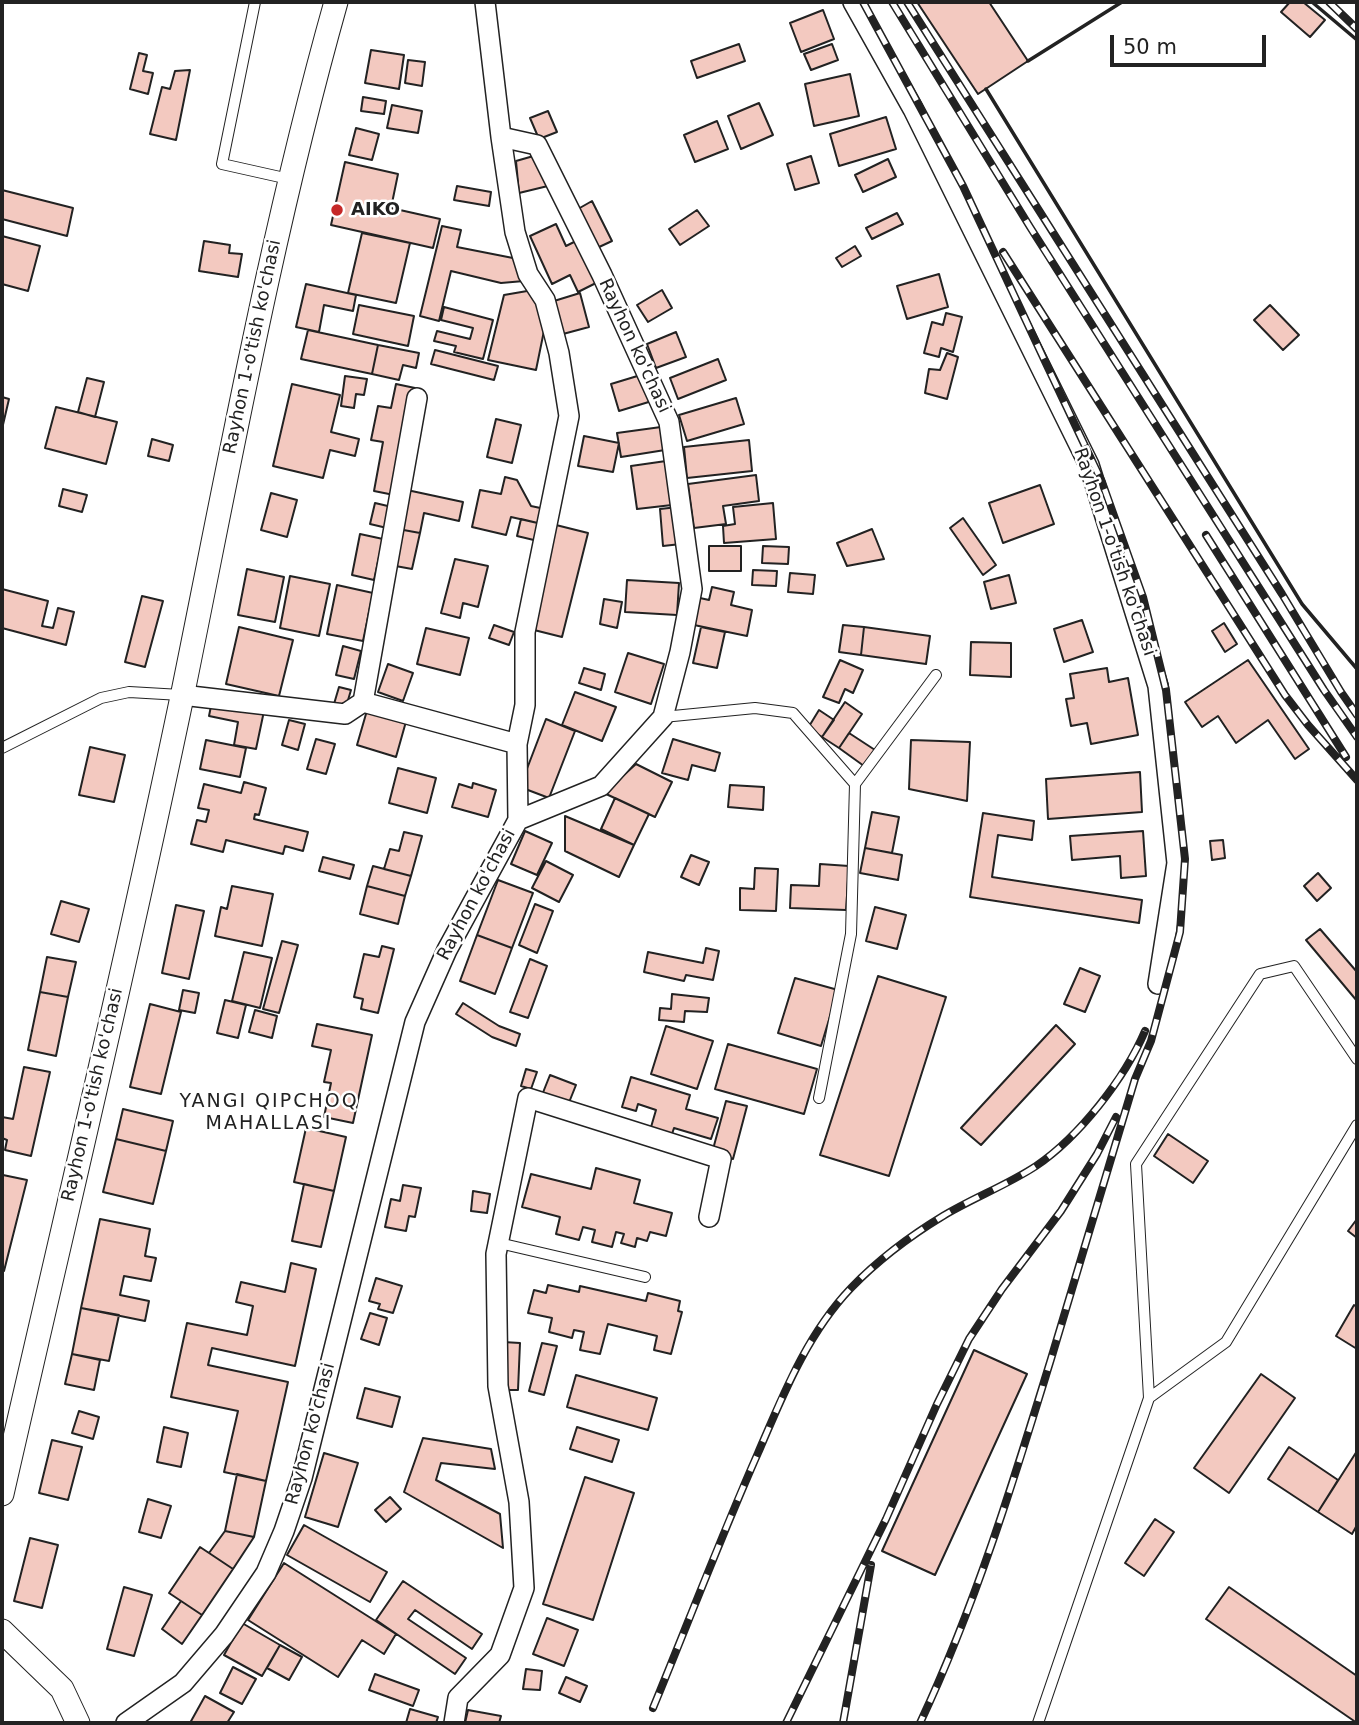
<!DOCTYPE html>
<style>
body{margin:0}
#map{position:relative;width:1359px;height:1725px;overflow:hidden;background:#fff;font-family:"DejaVu Sans",sans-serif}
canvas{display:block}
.frame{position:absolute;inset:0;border:4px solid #222;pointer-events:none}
.scale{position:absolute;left:1110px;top:35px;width:156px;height:32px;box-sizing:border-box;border:4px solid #222;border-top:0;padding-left:9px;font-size:21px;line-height:24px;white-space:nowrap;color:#222;-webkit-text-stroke:5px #fff;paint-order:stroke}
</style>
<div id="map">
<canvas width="1359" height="1725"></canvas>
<div class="frame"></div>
<div class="scale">50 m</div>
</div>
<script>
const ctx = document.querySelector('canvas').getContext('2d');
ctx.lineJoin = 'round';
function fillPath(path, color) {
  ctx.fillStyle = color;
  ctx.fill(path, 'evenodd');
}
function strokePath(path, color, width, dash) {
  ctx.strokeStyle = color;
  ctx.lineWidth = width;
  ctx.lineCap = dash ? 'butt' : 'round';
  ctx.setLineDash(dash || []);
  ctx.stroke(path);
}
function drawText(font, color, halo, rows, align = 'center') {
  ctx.font = font + ' "DejaVu Sans",sans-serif';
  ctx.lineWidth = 5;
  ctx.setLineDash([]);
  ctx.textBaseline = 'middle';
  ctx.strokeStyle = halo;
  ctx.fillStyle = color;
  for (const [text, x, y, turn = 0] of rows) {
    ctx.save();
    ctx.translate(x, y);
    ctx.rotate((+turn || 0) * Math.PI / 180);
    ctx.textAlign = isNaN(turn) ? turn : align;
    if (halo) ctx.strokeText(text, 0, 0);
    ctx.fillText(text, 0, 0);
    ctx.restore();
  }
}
const building = new Path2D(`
 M917,2H989L1028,61L978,94Z
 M1290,2H1303L1325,20L1310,37L1281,12Z
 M823,10L834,39L801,52L790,23Z
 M739,44L745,61L697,78L691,61Z
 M832,44L838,60L811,70L804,54Z
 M371,50L404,55L399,89L365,83Z
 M139,53L147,55L143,71L153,73L148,94L130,89Z
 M408,60L425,62L422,86L405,83Z
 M190,70L176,140L150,134L162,87L170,89L175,71Z
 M850,74L859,116L814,126L805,84Z
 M363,97L386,101L384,114L361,111Z
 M759,103L773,135L741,149L728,116Z
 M392,105L422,111L418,133L387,128Z
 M548,111L557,132L539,139L530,118Z
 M886,117L896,149L839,166L830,134Z
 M717,121L728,149L695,162L684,135Z
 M356,128L379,134L372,160L349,155Z
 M537,155L552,185L519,193L516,161Z
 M811,156L819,183L795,190L787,164Z
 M888,159L896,177L863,192L855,175Z
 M345,162L398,174L391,208L440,219L433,248L331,225Z
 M457,186L491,192L489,206L454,200Z
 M2,190L73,208L67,236L2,219Z
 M592,201L612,241L597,248L578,209Z
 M697,210L709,226L680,245L669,229Z
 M897,213L903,224L872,239L866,228Z
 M556,224L566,246L578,240L598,282L578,292L570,275L552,284L530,236Z
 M442,226L461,230L457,247L518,259L524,281L501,283L451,271L439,321L420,316Z
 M362,233L410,243L396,303L348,293Z
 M2,236L40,246L28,291L2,284Z
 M204,241L230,245L229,253L242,254L238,277L199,271Z
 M855,246L861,256L842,267L836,258Z
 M939,274L948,307L907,319L897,286Z
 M306,284L356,295L353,311L324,305L319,332L296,327Z
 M533,290L546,321L536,370L488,360L504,295Z
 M662,290L672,308L648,322L637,305Z
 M580,293L589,327L563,334L554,301Z
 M359,305L414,316L408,346L353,334Z
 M1270,305L1299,335L1283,350L1254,320Z
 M444,307L493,320L483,359L454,352L456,346L434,341L437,331L470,339L473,328L441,320Z
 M946,313L962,317L953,352L941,348L939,357L924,353L932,322L943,325Z
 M308,330L378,345L372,374L301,359Z
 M676,332L686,357L656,368L647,344Z
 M378,345L419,353L416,368L403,365L399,380L372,374Z
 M435,350L498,366L494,380L431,364Z
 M947,353L958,357L947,399L925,393L929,369L940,370Z
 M718,359L726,380L678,399L670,378Z
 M644,374L652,401L619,411L611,384Z
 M345,376L367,379L364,395L356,394L354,408L341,406Z
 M87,378L104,382L95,417L78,412Z
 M292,384L340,395L331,432L359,439L355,456L330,450L323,478L273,466Z
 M396,384L415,388L394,495L374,491L383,442L371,440L378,406L391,408Z
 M2,397L9,399L2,429Z
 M736,398L744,424L687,441L679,415Z
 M56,407L117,422L106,464L45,448Z
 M496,419L521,425L512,463L487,457Z
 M661,427L665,450L621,457L617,433Z
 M584,436L619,443L613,472L578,466Z
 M152,439L173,445L169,461L148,456Z
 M749,440L752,471L687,478L684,447Z
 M666,461L672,505L637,509L631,466Z
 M756,475L759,501L723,506L726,524L694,528L688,484Z
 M505,477L517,480L531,506L545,509L542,524L511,517L506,535L472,527L480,490L501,494Z
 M1040,485L1054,524L1003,543L989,503Z
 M63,489L87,495L82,512L59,506Z
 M407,490L463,502L459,521L424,513L420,533L398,529Z
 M271,493L297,500L287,537L261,530Z
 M375,503L392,507L387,528L370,524Z
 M773,503L776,539L724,543L723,526L735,524L733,507Z
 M678,507L681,544L663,546L660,509Z
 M963,518L996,565L983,575L950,528Z
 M521,519L542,524L538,541L517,536Z
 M556,525L588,533L562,637L530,629Z
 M398,529L420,533L412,569L390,565Z
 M872,529L884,559L847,566L837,543Z
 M360,534L383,539L374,580L352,575Z
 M709,546H741V571H709Z
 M763,546L789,547L788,564L762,563Z
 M455,559L488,566L478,607L463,603L460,618L441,613Z
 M247,569L284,577L275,622L238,615Z
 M753,570L777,571L776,586L752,585Z
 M790,573L815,575L813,594L788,592Z
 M1009,575L1016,603L991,609L984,582Z
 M290,576L330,584L319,636L280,628Z
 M627,580L679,583L677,615L625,612Z
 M337,585L373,593L363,641L327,634Z
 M712,587L734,592L731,605L752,610L747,636L694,625L700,598L709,600Z
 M2,589L48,601L42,626L53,628L58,608L74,612L66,645L2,628Z
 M142,596L163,601L145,667L125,662Z
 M604,599L622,602L617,628L600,624Z
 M1082,620L1093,652L1064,662L1054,629Z
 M1224,623L1237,644L1225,652L1212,631Z
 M494,625L514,632L509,645L489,638Z
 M843,625L864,627L861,655L839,652Z
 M239,627L293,640L279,696L226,684Z
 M701,627L725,632L717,668L693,663Z
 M864,627L930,636L926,664L861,655Z
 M426,628L469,638L460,675L417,664Z
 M971,642L1011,643V677L970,675Z
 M343,646L361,651L354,679L336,675Z
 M628,653L664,664L651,704L615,692Z
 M840,660L863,670L853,693L845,689L839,703L823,697Z
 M1248,660L1309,749L1295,759L1268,720L1236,743L1218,716L1202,727L1185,702Z
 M388,664L413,673L403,701L378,692Z
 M584,668L605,674L601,690L579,683Z
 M1107,668L1109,682L1128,678L1138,735L1091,744L1087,723L1071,726L1066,699L1074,698L1070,674Z
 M339,687L351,690L346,707L334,704Z
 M575,692L616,707L602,741L562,725Z
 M212,701L264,711L256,749L234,745L238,722L209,716Z
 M845,702L862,714L839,748L822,737Z
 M368,707L407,718L396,757L357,745Z
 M819,710L834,720L822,737L808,728Z
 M546,719L575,731L549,798L520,787Z
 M289,720L305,724L298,750L282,745Z
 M849,733L875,750L864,766L839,748Z
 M316,739L335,744L326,774L307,769Z
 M673,739L720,753L715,771L692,765L688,780L662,773Z
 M206,740L246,748L240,777L200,769Z
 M911,740L970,742L967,801L909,789Z
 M90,747L125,755L114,802L79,795Z
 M636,764L672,782L655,817L604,793Z
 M398,768L436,778L427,813L389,803Z
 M1140,772L1142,812L1048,819L1046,779Z
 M244,782L266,788L259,815L255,814L254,819L308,832L303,851L285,846L283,854L226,840L223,852L191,844L197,820L206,822L209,810L198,808L204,784L241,793Z
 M473,783L496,790L488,817L452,807L459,784L472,788Z
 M730,785L764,787L763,810L728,807Z
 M615,798L649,814L634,845L601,829Z
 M872,812L899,817L892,853L865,848Z
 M983,813L1034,821L1032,840L998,835L992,877L1142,900L1139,923L970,897Z
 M565,816L634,845L619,877L565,851Z
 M525,831L552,843L537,875L511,864Z
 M1143,831L1146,876L1121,878L1120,856L1072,860L1070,836Z
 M404,832L422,836L411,876L384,869L390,849L399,851Z
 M1223,840L1225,858L1212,860L1210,841Z
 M865,848L902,855L898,880L860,873Z
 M691,855L709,862L699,885L681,877Z
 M323,857L354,865L350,879L319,871Z
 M546,861L573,875L559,902L532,888Z
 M820,864L849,866L846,910L790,908L791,885L819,886Z
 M373,866L411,876L405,896L367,886Z
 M755,868L778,869L776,911L740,910V888L754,889Z
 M1318,873L1331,888L1317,901L1304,886Z
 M498,880L533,893L512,948L477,935Z
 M232,886L273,894L262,946L215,936L221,907L227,909Z
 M367,886L405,896L398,924L360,914Z
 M61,901L89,909L79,942L51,934Z
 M535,904L553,911L537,953L519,945Z
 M176,905L204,911L189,979L162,973Z
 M875,907L906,915L897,949L866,941Z
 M1320,929L1357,972V1001L1306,940Z
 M477,935L512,948L495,994L460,981Z
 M282,941L298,945L279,1013L263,1009Z
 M382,946L394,949L378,1013L361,1009L363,999L354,997L364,954L379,957Z
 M706,948L719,951L713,980L686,975L684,981L644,972L648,952L703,963Z
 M244,952L272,958L260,1008L232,1001Z
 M47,957L76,962L68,997L40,992Z
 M530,959L547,966L528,1018L510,1012Z
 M1080,968L1100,976L1085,1012L1064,1004Z
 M878,976L946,997L889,1176L820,1155Z
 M795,978L838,990L821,1046L778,1033Z
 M183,990L199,993L195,1013L179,1010Z
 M40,992L68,997L56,1056L28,1050Z
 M672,994L709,998L707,1012L685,1011L684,1022L659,1020L660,1008L671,1009Z
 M225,1000L246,1005L238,1038L217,1033Z
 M463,1003L499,1026L520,1034L516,1046L492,1037L456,1014Z
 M150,1004L181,1012L161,1094L130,1087Z
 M255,1010L277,1016L272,1038L249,1032Z
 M317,1024L372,1035L353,1123L324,1117L331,1083L324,1082L331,1050L312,1046Z
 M1056,1025L1075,1044L981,1145L961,1128Z
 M666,1026L713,1041L697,1089L651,1074Z
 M728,1044L817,1069L804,1114L715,1089Z
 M24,1067L50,1072L31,1156L5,1150L7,1140L2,1138V1117L13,1119Z
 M526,1069L537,1072L531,1089L521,1086Z
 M550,1075L576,1085L568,1105L542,1095Z
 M631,1077L690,1095L686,1109L718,1118L711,1139L674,1128L670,1140L649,1134L656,1110L638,1104L636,1111L622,1107Z
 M726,1101L747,1106L733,1159L712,1153Z
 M123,1109L173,1121L166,1151L116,1139Z
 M306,1128L346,1137L334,1191L294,1182Z
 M1168,1134L1208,1161L1193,1183L1154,1156Z
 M116,1139L166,1151L153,1204L103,1192Z
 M596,1168L640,1180L634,1203L672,1213L666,1236L650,1232L647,1241L637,1238L635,1247L621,1243L624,1234L616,1232L612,1247L592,1242L595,1230L583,1227L579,1240L556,1234L560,1217L522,1207L531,1174L591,1189Z
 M3,1175L27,1180L4,1271L2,1270Z
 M304,1184L334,1191L321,1247L292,1241Z
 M403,1185L421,1188L415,1217L409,1216L406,1231L385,1227L391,1199L400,1201Z
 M473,1191L490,1194L487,1213L471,1211Z
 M100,1219L150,1229L145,1256L156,1258L151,1281L124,1276L120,1295L149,1301L145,1321L81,1308Z
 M1357,1219V1238L1348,1231Z
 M291,1263L316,1269L295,1366L212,1348L208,1365L288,1382L266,1481L224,1472L238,1411L171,1397L187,1323L247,1335L253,1306L236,1302L241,1282L285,1292Z
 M376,1278L402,1286L393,1313L378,1309L380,1304L369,1301Z
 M548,1285L579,1292L580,1286L646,1301L648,1293L680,1301L678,1311L682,1312L671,1354L654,1350L657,1336L608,1324L600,1354L580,1350L584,1332L574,1330L572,1338L549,1332L552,1318L528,1313L534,1290L546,1293Z
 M1354,1305L1357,1307V1349L1336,1336Z
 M81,1308L119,1315L109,1361L72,1354Z
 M370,1313L387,1318L379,1345L361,1339Z
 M503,1342L520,1343L518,1390H501Z
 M542,1343L557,1346L544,1395L529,1391Z
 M974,1350L1027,1374L935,1575L882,1551Z
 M72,1354L100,1360L94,1390L65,1384Z
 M1261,1374L1295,1398L1229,1493L1194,1468Z
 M576,1375L657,1398L648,1430L567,1407Z
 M365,1388L400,1397L392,1427L357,1418Z
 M79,1411L99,1417L93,1439L72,1433Z
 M164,1427L188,1433L181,1467L157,1462Z
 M577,1427L619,1440L612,1462L570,1449Z
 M423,1438L491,1449L495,1469L441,1463L436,1480L500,1514L503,1548L404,1492Z
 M52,1440L82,1447L68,1500L39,1493Z
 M1289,1447L1338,1480L1318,1512L1268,1479Z
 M1357,1451V1525L1352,1534L1318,1512Z
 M324,1453L358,1463L338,1527L305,1517Z
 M237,1474L266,1481L254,1537L225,1531Z
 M585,1477L634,1493L593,1620L543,1604Z
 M390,1497L401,1509L386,1522L375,1510Z
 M148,1499L171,1506L161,1538L139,1532Z
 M1155,1519L1174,1532L1144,1576L1125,1563Z
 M304,1525L387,1572L370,1602L287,1555Z
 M225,1531L254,1537L233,1569L209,1553Z
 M30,1538L58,1545L42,1608L14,1601Z
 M200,1547L233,1569L202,1615L169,1593Z
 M284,1563L396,1634L384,1654L362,1640L338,1677L248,1620Z
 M403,1581L482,1634L472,1649L415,1610L408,1619L466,1658L455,1674L376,1620Z
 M124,1587L152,1595L134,1656L107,1649Z
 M1229,1587L1357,1676V1723L1206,1619Z
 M181,1601L202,1615L182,1644L162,1629Z
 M547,1618L578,1630L564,1666L533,1654Z
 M242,1623L280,1645L262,1676L224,1655Z
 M280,1645L302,1657L289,1680L267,1668Z
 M233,1667L256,1679L242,1704L220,1693Z
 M526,1669L542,1671L540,1690L523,1689Z
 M375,1674L419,1690L413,1706L369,1690Z
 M566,1677L587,1686L580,1702L559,1693Z
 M205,1696L234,1712L227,1723H190Z
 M410,1709L438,1717L436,1723H406Z
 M468,1710L501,1716L499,1723H465Z`);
fillPath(building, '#f3c9c0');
strokePath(building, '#222', 2);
const service = new Path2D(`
 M255,2L222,164L289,179
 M663,717L755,708L793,713L855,784L851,934L819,1098
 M2,748L101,698L129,692L181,695
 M855,784L936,675
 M499,1243L645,1277
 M1149,1398L1226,1342L1357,1125
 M1038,1723L1149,1398L1136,1164L1260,974L1294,966L1357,1059`);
const minor = new Path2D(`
 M853,2L913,109L1089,465L1158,686L1177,863L1158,984
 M501,137L515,232L528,274L545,300L559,353L569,416L525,632V705L517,744L518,820
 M182,695L345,714L363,702L517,744
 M363,702L417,398
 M126,1723L183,1683L224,1635L266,1573L284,1531L302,1478L415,1022L447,950L518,820L601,786L663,717L680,652L692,589L669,422L602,275L537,145L501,137L485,2
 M454,1723L458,1698L500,1655L524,1588L519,1502L498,1386L496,1254L528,1098L721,1159L709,1217`);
const tertiary = new Path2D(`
 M2,1494C63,1227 127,960 183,692C230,461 272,229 336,2
 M2,1631L62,1689L78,1723`);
strokePath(service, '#222', 12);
strokePath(minor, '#222', 22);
strokePath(tertiary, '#222', 25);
strokePath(service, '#fff', 10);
strokePath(minor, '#fff', 19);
strokePath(tertiary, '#fff', 23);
const rail = new Path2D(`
 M863,2L963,186L1043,357L1102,482L1143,597L1166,690L1185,859L1180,932L1151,1041L1135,1079C1107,1172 1079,1266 1051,1359C1013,1483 975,1606 920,1723
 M892,2L1030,227L1324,690L1357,737
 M907,2L1282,594L1341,692L1357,715
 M1329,2L1357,29
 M1003,252L1285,695L1308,725L1357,780
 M1206,535L1346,757
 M653,1708C688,1623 721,1537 758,1453C783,1395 807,1334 851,1288C878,1260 910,1236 943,1216C973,1198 1007,1185 1036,1166C1079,1137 1125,1078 1145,1031
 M786,1723L886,1519L937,1404L969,1339L1002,1289L1061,1211L1097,1154L1116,1117
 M843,1723L871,1565`);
strokePath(rail, '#222', 8);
strokePath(rail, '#fff', 5, [16]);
strokePath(new Path2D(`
 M1312,2L1357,40
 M1028,61L1122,2
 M986,89L1302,604L1357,669`), '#222', 3.5);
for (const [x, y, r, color] of [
 [337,210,7,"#c62828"]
]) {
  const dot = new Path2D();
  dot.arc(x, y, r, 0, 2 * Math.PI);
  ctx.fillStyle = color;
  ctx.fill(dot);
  strokePath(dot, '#fff', 2.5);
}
drawText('bold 18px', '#222', '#fff', [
 ["AIKO",351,210]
], 'left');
drawText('18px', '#222', '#fff', [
 ["Rayhon ko'chasi",634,346,65],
 ["Rayhon 1-o'tish ko'chasi",253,347,-78],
 ["Rayhon 1-o'tish ko'chasi",1114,552,71],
 ["Rayhon ko'chasi",477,895,-62],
 ["Rayhon 1-o'tish ko'chasi",93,1095,-77],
 ["Rayhon ko'chasi",311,1434,-75]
]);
ctx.letterSpacing = '2px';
drawText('19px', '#222', '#fff', [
 ["YANGI QIPCHOQ",269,1102],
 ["MAHALLASI",269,1124]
]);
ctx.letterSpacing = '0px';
</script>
